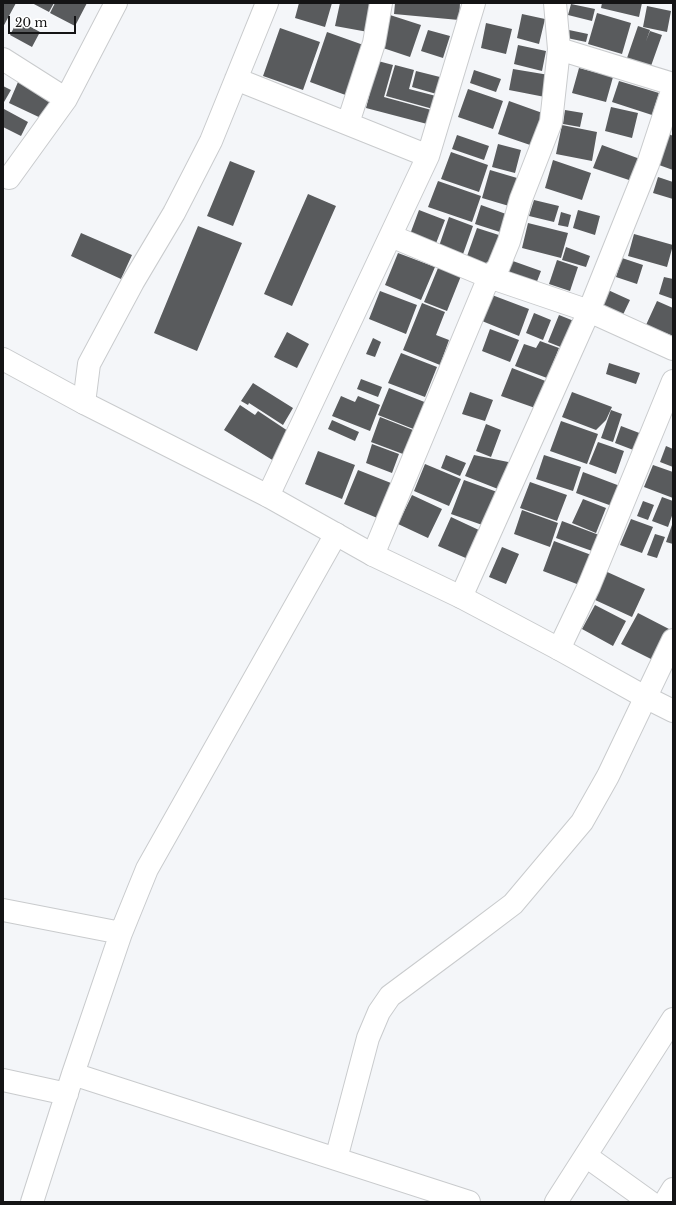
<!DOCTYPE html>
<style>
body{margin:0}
#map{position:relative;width:676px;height:1205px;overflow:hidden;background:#f4f6f9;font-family:"Libre Baskerville",serif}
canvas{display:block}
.frame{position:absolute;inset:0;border:4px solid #141415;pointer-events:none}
.scale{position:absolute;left:8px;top:16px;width:68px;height:18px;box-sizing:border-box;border:2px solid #141415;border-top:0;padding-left:5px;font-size:12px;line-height:14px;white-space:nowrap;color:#141415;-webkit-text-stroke:3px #fff;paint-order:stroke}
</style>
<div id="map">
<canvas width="676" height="1205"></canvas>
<div class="frame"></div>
<div class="scale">20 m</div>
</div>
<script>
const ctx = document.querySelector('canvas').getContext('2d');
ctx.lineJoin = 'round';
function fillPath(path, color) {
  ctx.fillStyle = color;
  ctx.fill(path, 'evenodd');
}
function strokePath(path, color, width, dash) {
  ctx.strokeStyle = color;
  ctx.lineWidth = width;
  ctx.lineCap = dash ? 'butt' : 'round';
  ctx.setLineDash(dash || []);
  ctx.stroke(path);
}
fillPath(new Path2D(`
 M3,3H16L3,27Z
 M32,3H54L49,12Z
 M55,3H87L75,26L50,13Z
 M299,3H332L325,27L295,18Z
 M340,3H374L368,32L335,26Z
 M395,3H460L459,20L394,14Z
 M602,3H642L639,17L601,8Z
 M571,4L595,9L592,21L568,15Z
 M647,6L671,11L667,32L643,27Z
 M597,13L631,23L622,54L588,44Z
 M522,14L545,19L539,44L517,38Z
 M390,15L421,25L410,57L380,47Z
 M18,20L40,32L32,47L10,35Z
 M486,23L512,29L506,54L481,48Z
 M638,26L650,30L646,41L650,31L662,35L651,66L627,58Z
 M280,28L320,42L303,90L263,76Z
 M428,30L450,36L443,58L421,51Z
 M569,30L588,34L586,42L567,38Z
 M327,32L369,47L351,97L310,82Z
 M518,45L546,51L542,71L514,64Z
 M378,61L393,65L384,97L435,111L431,125L366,108Z
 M395,65L414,70L409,89L436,96L433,109L386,96Z
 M579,68L613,77L606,102L572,93Z
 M513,69L549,75L545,97L509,90Z
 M474,70L501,79L496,92L470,83Z
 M416,71L444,78L440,95L412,87Z
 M619,81L659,93L652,115L612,102Z
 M18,82L53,98L43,119L9,103Z
 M3,86L11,90L4,102H3Z
 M468,89L503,101L493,129L458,117Z
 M509,101L548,115L536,147L498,134Z
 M611,107L638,113L632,138L605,131Z
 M4,109L28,122L21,136L3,127V111Z
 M565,110L583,113L580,127L563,124Z
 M562,125L597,132L592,161L556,154Z
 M669,134L673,136V170L659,165Z
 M457,135L489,146L484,160L452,149Z
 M498,144L521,150L515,173L492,167Z
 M602,145L640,159L632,181L593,168Z
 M451,152L488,165L479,192L441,179Z
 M553,160L591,173L582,200L545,188Z
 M230,161L255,171L233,226L207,216Z
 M490,170L517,178L509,206L482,198Z
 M658,177L673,182V199L653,193Z
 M438,181L481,196L472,222L428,207Z
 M308,194L336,206L292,306L264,294Z
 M534,200L559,206L554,222L529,216Z
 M481,205L506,214L500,232L475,224Z
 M419,210L445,220L435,246L409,237Z
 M578,210L600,216L595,235L573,228Z
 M561,212L571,215L568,227L558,225Z
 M449,217L473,226L462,257L438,249Z
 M528,223L568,233L561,258L522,248Z
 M198,226L242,243L197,351L154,333Z
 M477,228L505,237L499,255L483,265L466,259Z
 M81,233L132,255L121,279L71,256Z
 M634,234L673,245L667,267L628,256Z
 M566,247L590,256L586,267L562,260Z
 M398,253L435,267L421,300L385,285Z
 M622,258L643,265L637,284L616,277Z
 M510,260L541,271L536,284L505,273Z
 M557,260L578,267L570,291L549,284Z
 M438,268L461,276L447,311L424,302Z
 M664,277L673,279V299L659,294Z
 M608,290L630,300L620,321L598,312Z
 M380,291L417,305L406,334L369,319Z
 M492,295L529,309L519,336L482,321Z
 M657,301L673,308V336L646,325Z
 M422,303L445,312L436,335L449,340L440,365L403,350Z
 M534,313L551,320L543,340L526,333Z
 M559,315L579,323L568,350L548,342Z
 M490,329L519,340L510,362L482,351Z
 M287,332L309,344L297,368L274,357Z
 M373,338L381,342L375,357L366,354Z
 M540,341L559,348L547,378L515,366L524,344L536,348Z
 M401,353L437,367L425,397L388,383Z
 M609,363L640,373L636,384L606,374Z
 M512,368L548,382L538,409L501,396Z
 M361,379L382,387L378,397L357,389Z
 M253,383L293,408L283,425L249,403L248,405L241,401Z
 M389,388L427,403L416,430L378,415Z
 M470,392L493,400L485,421L462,414Z
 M572,392L612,407L606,420L596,430L562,417Z
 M341,396L355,402L358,396L380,405L370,431L332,416Z
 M240,405L255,415L258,411L291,433L274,461L224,430Z
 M611,410L622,414L613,442L601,438Z
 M380,417L413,430L403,454L371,442Z
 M332,420L359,432L355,441L328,429Z
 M561,421L598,434L587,464L550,451Z
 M486,424L501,430L491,457L476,451Z
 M621,426L642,434L636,451L615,443Z
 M598,442L624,451L616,474L589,464Z
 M372,444L399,454L392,473L366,463Z
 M666,446L673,449V467L660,462Z
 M318,451L355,465L342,499L305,484Z
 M446,455L466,463L460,476L441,468Z
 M474,455L513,463L503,491L465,476Z
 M544,455L581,467L573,491L536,479Z
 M425,464L461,479L449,506L414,491Z
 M653,465L673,472V498L644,487Z
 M358,470L396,485L382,520L344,504Z
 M583,472L620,486L612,506L576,493Z
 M464,480L500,493L488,527L451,514Z
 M530,482L567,495L557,521L520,508Z
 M412,495L442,509L428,538L398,524Z
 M662,497L673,501V513L668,527L652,521Z
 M583,499L606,508L596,533L572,523Z
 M643,501L654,505L648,520L637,516Z
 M522,510L558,523L550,547L514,534Z
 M451,517L481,531L468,559L438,546Z
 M631,519L653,527L642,553L620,545Z
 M562,521L599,535L592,551L556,538Z
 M673,522V544L666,542Z
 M655,534L665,537L657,558L647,555Z
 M554,541L594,556L582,586L543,571Z
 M502,547L519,554L506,584L489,577Z
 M605,571L645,589L632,617L593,599Z
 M595,605L626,621L613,646L582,629Z
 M638,613L669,629L653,660L621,644Z`), '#595b5d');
const street = new Path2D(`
 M559,49L673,84
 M3,59L66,99
 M236,79L428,156
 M348,123L374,43L381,3
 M9,178L66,99L116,3
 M391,236L489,277L589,311L673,349
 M84,403L89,364L133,282L174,213L211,141L267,3
 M268,496L428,156L474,3
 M373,555L489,277L498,268L509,241L521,199L551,122L559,49L555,3
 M461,597L589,311L648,164L673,88
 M559,649L589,586L673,381
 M3,910L121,933
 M73,1074L469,1202
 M3,1080L67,1094
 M586,1156L650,1202
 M336,1159L368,1038L379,1012L390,996L468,938L513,904L582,822L608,776L673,640
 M32,1202L73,1074L121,933L147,869L336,534
 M556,1202L673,1019
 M665,1202L673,1189`);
const secondary = new Path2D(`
 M3,359L84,403L268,496L373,555L461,597L559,649L645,697L673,711`);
strokePath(street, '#c9cbcd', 24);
strokePath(secondary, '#c9cbcd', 24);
strokePath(street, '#fff', 22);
strokePath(secondary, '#fff', 22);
</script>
